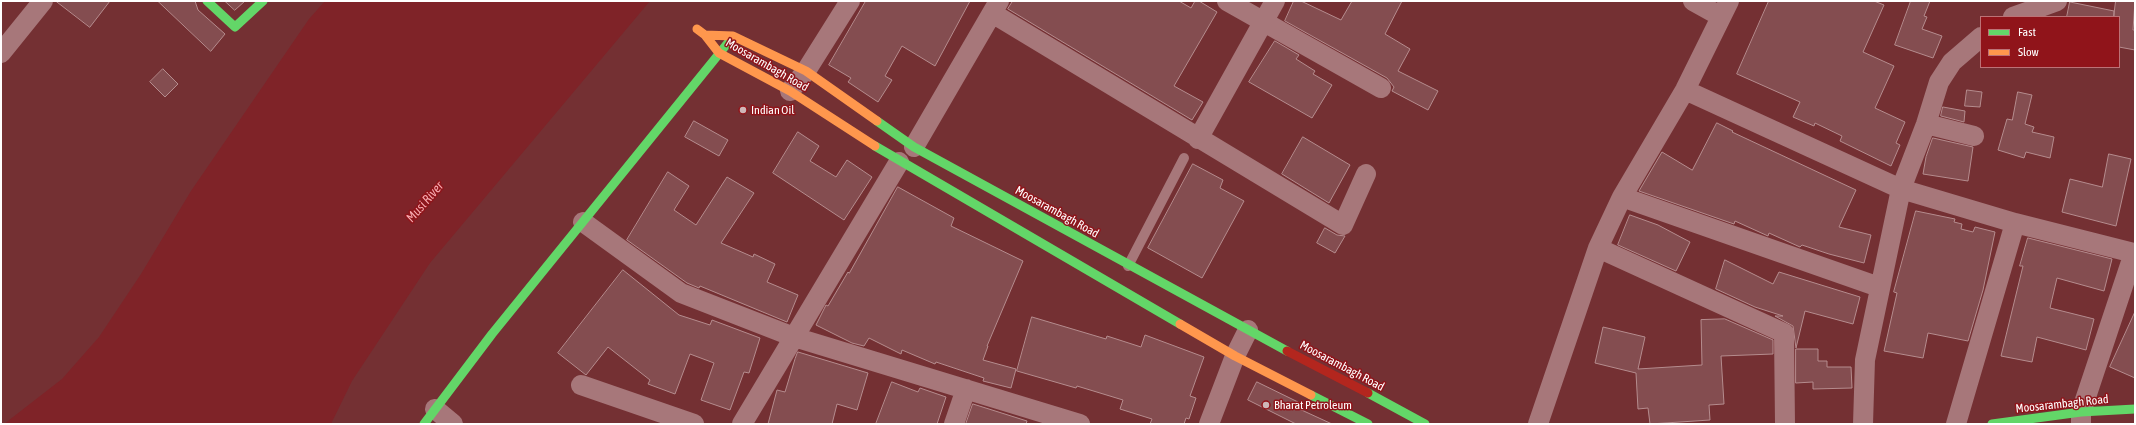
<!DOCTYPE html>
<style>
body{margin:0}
#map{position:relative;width:2136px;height:425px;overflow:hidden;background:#743033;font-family:"Asap Condensed",sans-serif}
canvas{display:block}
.frame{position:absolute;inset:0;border:2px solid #fff;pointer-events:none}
.legend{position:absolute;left:1980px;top:16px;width:140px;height:52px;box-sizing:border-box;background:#90141a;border:1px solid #bc7276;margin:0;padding:5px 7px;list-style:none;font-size:12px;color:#fff}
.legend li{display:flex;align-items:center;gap:8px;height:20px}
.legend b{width:20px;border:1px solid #bc7276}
</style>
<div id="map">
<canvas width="2136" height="425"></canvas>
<div class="frame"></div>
<ul class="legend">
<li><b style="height:5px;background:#63d668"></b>Fast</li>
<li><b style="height:5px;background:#ff974d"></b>Slow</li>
</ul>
</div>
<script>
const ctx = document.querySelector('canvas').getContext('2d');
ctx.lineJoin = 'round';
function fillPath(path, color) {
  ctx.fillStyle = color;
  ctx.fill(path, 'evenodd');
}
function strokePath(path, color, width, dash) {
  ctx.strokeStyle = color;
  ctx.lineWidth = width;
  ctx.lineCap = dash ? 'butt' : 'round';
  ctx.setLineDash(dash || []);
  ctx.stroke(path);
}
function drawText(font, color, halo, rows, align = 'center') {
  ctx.font = font + ' "Asap Condensed",sans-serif';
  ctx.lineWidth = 3;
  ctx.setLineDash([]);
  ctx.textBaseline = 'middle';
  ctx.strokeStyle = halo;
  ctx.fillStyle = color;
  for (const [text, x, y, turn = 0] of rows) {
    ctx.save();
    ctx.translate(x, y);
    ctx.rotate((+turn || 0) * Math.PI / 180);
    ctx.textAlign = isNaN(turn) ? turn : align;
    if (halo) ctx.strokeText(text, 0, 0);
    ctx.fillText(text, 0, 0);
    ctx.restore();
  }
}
fillPath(new Path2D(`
 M325,1H650L430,263L352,381L331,424H4L62,379L99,337L141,274L191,191L309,19Z`), '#7f2328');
const building = new Path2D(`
 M56,1H110L90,27Z
 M158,1H195L198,10L225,34L211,51Z
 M225,1H245L235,10Z
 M866,1H970L935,66L902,46L885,76L892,80L878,102L848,82L851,78L829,65Z
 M1013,1H1179L1191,8L1195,1H1199L1217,12L1174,86L1203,102L1192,120L1008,9Z
 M1294,1H1301L1341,20L1352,1H1402L1385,34L1410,49L1398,71L1438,91L1428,110L1392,91L1394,87L1387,78L1285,21Z
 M1769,1H1874L1884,5L1863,52L1894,66L1875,108L1905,122L1896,143L1900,145L1891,166L1840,141L1842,136L1815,123L1814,126L1793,117L1800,102L1737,74Z
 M1911,1H1930L1924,16L1927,17L1922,29L1942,36L1933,58L1895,45Z
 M2116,1H2135L2133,30H2135V50L2119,47V17H2114Z
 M2070,2L2114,11V17H2067Z
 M1275,41L1299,55L1296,59L1315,71L1313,74L1332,85L1312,118L1249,82Z
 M163,69L178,84L165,97L150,82Z
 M1967,90L1982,92L1980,107L1965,106Z
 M2018,92L2032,95L2025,124L2034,127L2032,132L2054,137L2050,158L2026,152L2024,158L1998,150L2007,119L2012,120Z
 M1943,107L1965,111L1964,122L1941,116Z
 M694,121L728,140L719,156L685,137Z
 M1717,123L1733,131L1732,132L1856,190L1839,227L1871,235L1864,263L1829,254L1802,245L1800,247L1769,233L1768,236L1735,221L1734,224L1639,191L1662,152L1692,170Z
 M798,132L819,146L810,161L836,177L847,160L872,177L844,220L773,173Z
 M1303,137L1350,165L1329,203L1282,174Z
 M1933,138L1973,147L1968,181L1923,174L1926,157Z
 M2109,154L2131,159L2116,226L2062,212L2070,179L2102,187Z
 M1193,164L1223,180L1220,188L1244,201L1202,278L1148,248Z
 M668,172L689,186L674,210L696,225L727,177L754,193L721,243L753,257L754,254L775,264L767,282L798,295L787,322L700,286L699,288L687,283L627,240Z
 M898,187L954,218L951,226L1023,261L987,346H988L983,360L1016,369L1011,388L983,381L984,378L936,362L935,364L902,350L901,354L869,338L864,346L852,343L816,325L826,305L828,306L848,272L849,273Z
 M1916,211L1955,219L1954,222L1962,224L1961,229L1973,232L1975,227L1995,232L1983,290L1968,341L1928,333L1923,358L1884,351L1897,293L1894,292Z
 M1630,215L1658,225L1690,242L1676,271L1618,245Z
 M1325,228L1337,235L1345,236L1335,253L1317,243Z
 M2028,238L2112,259L2104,291L2057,278L2050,308L2094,319L2086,350L2037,337L2032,362L2001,356L2023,266H2020Z
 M1725,260L1773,284L1779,272L1860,297L1853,324L1805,311L1796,348L1793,326L1775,316H1783L1755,307L1716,289Z
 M623,270L679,315L710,325L712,320L760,338L749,373L744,372L730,410L701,400L714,363L690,354L675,394L648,384L650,380L608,347L586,375L558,353Z
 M2135,312V378L2110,367Z
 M1032,317L1106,339L1107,336L1141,347L1145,335L1204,357L1190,396L1196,398L1189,419L1186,418L1184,424H1150L1152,419L1120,409L1123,400L1077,386L1076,388L1017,371Z
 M1725,319L1773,340V354L1721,356L1724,404L1709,405L1710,420L1650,424L1648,408L1638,409L1636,373L1595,363L1603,327L1645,337L1638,369L1702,365L1701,320Z
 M1796,349H1818V361H1827V367H1851L1852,388L1813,389V382L1796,383Z
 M798,352L868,373L857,410L837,404L832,424H768L777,390L785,392L795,359Z
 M892,382L918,392L920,388L946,397L937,424H876Z
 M1257,382L1298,402L1295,407L1332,424H1296L1248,400Z
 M973,404L1027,421L1026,424H966Z`);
fillPath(building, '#844d50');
strokePath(building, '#b58c8e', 1);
strokePath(new Path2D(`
 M1128,266L1184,158`), '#a7777a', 10);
strokePath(new Path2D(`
 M1227,1L1381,88
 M1693,1L1720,16
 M992,13L1343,225L1366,174
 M2013,17L2057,1
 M1,53L43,1
 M1685,90L1901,189L2015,223L2134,253L2081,412V424
 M790,91L806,71L850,1
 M1926,124L1974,136
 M1198,139L1275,1
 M914,147L999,1
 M1622,197L1879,287
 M583,222L681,293L794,337L1080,424
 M1598,248L1784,333L1785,424
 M581,385L694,424
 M435,409L453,424
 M742,424L899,162
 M954,424L966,389
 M1209,424L1235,356L1248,330
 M1538,424L1598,248L1622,197L1685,90L1729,1
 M1863,424L1865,360L1901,189L1926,124L1939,82L1952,62L1981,37
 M1956,424L2015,223`), '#a7777a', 20);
strokePath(new Path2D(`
 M207,1L235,27L263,1
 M877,121L914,147L1287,351
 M875,146L1180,324
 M1368,393L1425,424
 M1311,395L1368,424
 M424,424L492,334L731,39
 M1992,424L2081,412L2135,409`), '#63d668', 9);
strokePath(new Path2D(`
 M697,29L705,35L719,53L790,91L875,146
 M705,35L733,36L806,71L877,121
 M1180,324L1235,356L1311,395`), '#ff974d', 9);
strokePath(new Path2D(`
 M1287,351L1368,393`), '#b3261e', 9);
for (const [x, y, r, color] of [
 [743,110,4,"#ceb7b8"],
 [1266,405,4,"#ceb7b8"]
]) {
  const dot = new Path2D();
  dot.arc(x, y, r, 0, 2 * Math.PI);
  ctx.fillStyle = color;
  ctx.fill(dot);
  strokePath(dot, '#90141a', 1.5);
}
drawText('12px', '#fff', '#90141a', [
 ["Moosarambagh Road",767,65,30],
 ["Moosarambagh Road",1057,212,29],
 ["Moosarambagh Road",1342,366,28],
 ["Moosarambagh Road",2062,404,-6]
]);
drawText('12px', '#fff', '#90141a', [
 ["Indian Oil",751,110],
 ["Bharat Petroleum",1274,405]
], 'left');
drawText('italic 13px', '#f8acb1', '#90141a', [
 ["Musi River",425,202,-49]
]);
</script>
